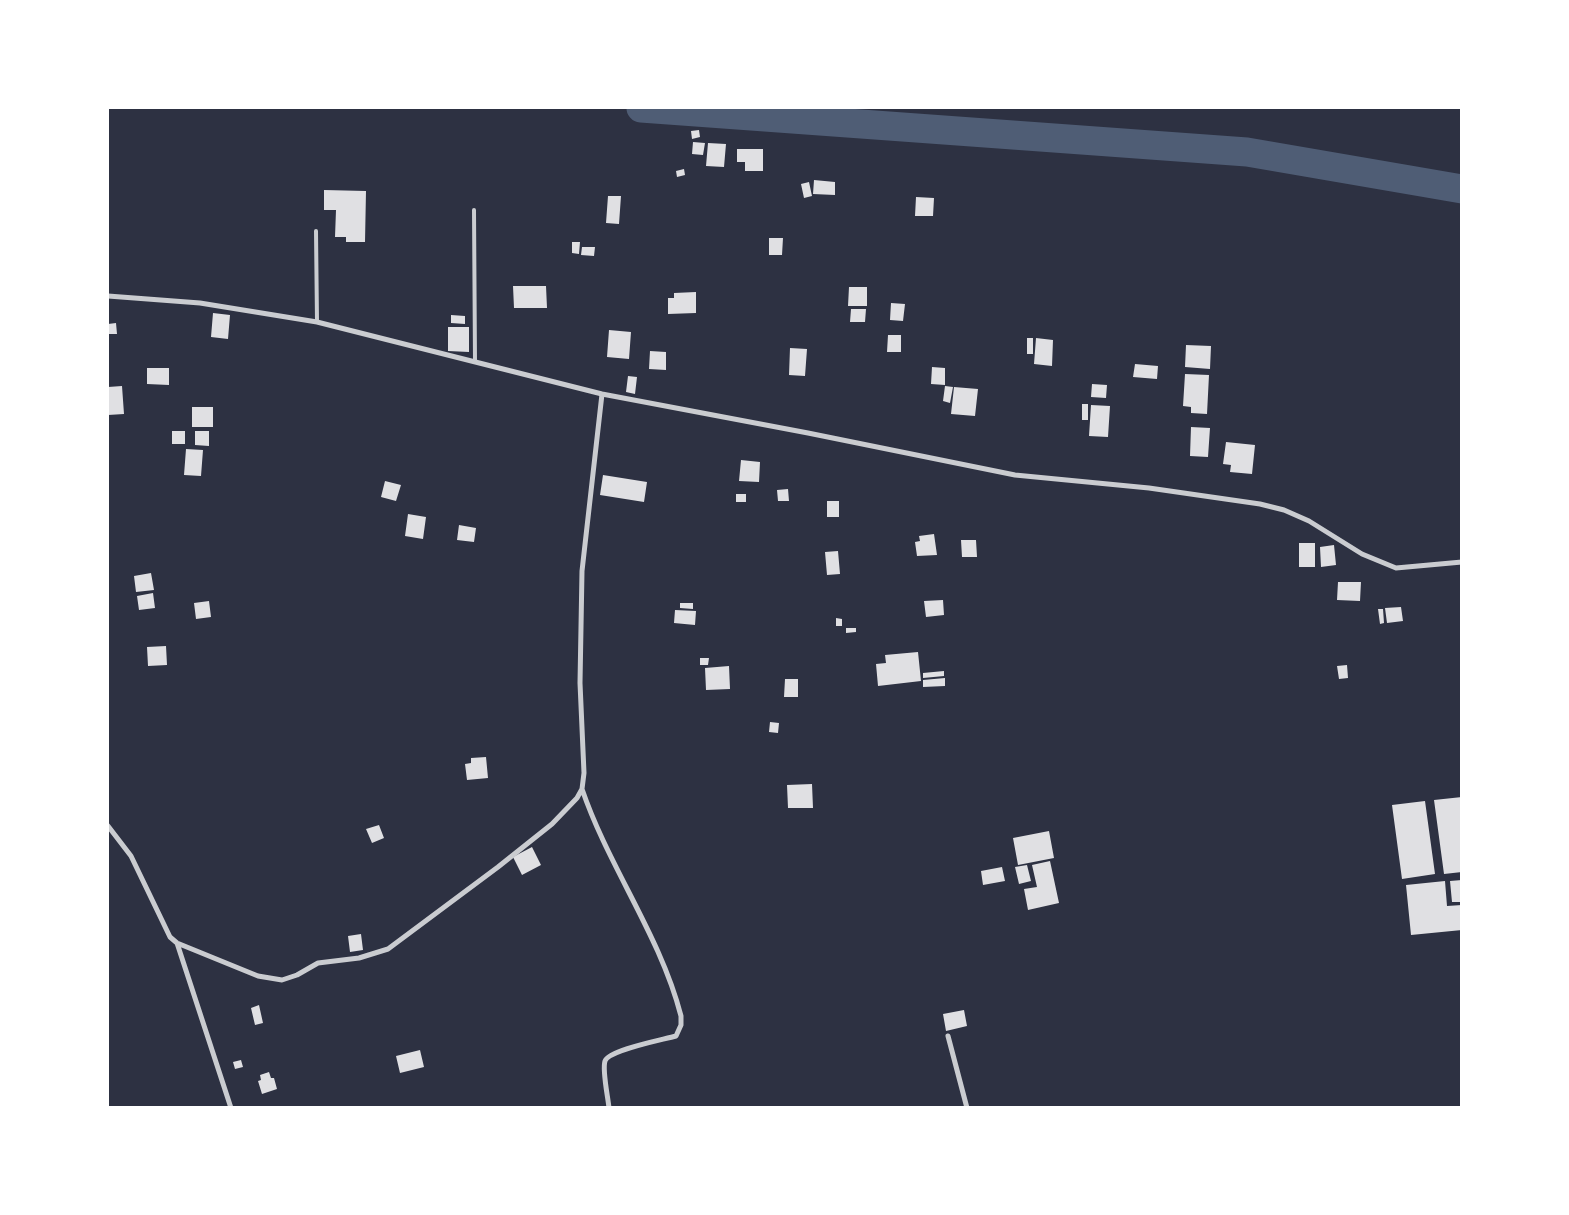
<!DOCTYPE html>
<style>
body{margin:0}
#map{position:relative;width:1569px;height:1215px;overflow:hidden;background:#2d3142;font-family:"Titillium Web",sans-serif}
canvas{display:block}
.frame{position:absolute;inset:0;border:109px solid #fff;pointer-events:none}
</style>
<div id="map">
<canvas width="1569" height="1215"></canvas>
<div class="frame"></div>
</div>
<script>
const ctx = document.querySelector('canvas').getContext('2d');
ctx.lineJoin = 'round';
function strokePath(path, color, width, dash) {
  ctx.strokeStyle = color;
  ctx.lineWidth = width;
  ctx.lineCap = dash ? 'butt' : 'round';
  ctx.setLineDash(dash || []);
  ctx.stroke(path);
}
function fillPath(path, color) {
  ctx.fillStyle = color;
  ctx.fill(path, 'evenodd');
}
strokePath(new Path2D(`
 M641,108L1247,152L1462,189`), '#4f5d75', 29);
fillPath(new Path2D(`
 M699,130L700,137L692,139L691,131Z
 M693,142L705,143L703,155L692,154Z
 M708,143L726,144L724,167L706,166Z
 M737,149H763V171H745V162H737Z
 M684,169L685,175L677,177L676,171Z
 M814,180L835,182V195L813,194Z
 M809,182L812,196L804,198L801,184Z
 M324,190L366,191L365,242H346V237H335L336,210H324Z
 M608,196H621L619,224L606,223Z
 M916,197L934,198L933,216H915Z
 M769,238H783L782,255H769Z
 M572,242H580L579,254L572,253Z
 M582,247H595L594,256L581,255Z
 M513,286H546L547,308H514Z
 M849,287H867V306H848Z
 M696,292V313L668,314V298H674V293Z
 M891,303L905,304L903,321L890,320Z
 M851,309H866L865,322H850Z
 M213,313L230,315L228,339L211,337Z
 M451,315L465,316V324L451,323Z
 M116,323L117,334H108V324Z
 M448,327H469V352L448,351Z
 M609,330L631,332L629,359L607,357Z
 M888,335H901V352H887Z
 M1027,338H1033V354H1027Z
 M1036,338L1053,340L1052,366L1034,364Z
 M1186,345L1211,346L1210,369L1185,367Z
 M790,348L807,349L805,376L789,375Z
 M650,351L666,352V370L649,369Z
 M1135,364L1158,366L1157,379L1133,377Z
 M932,367L945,368V385L931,384Z
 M147,368H169V385L147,384Z
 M1185,374L1209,375L1207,414L1191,413V407L1183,406Z
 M628,376L637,377L635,394L626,392Z
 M1092,384L1107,385L1106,398L1091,397Z
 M122,386L124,414L108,415V387Z
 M945,386L953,387L950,403L943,401Z
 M954,387L978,389L975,416L951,414Z
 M1082,404H1088V420H1082Z
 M1091,405L1110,406L1108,437L1089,436Z
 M192,407H213V427H192Z
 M1191,427L1210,428L1208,457L1190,456Z
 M172,431H185V444H172Z
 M195,431H209V446L195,445Z
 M1226,442L1255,445L1252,474L1230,472L1231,465L1223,464Z
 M186,449L203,450L201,476L184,475Z
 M741,460L760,462L759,482L739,481Z
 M603,475L647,482L644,502L600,495Z
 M385,481L401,485L396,501L381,497Z
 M788,489L789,501H778L777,490Z
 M736,494H746V502H736Z
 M827,501H839V517H827Z
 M408,514L426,517L423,539L405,536Z
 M459,525L476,528L474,542L457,540Z
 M934,534L937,555L917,556L915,542L920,541L919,536Z
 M961,540H976L977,557H962Z
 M1299,543H1315V567H1299Z
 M1334,545L1336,565L1321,567L1320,547Z
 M838,551L840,574L827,575L825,552Z
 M151,573L154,590L136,592L134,576Z
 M1338,582H1361L1360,601L1337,600Z
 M153,593L155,608L139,610L137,596Z
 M943,600L944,615L926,617L924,601Z
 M209,601L211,617L196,619L194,603Z
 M680,603H693V609L680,608Z
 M1401,607L1403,621L1387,623L1385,608Z
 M1378,609H1383L1384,623L1380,624Z
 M675,610L696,611L695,625L674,623Z
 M836,618L842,619V626H836Z
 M846,628H856V632L846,633Z
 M166,646L167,665L148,666L147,647Z
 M918,652L921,681L878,686L876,664L886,663L885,655Z
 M700,658H709L708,665H700Z
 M1347,665L1348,678L1339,679L1337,666Z
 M729,666L730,689L706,690L705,668Z
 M944,671V676L923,678V673Z
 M945,678V686L923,687V680Z
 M785,679H798V697H784Z
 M770,722L779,723L778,733L769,732Z
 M486,757L488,778L467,780L465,764L471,763V758Z
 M812,784L813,808H788L787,785Z
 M1462,797V872L1444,874L1434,800Z
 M1425,801L1435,874L1402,879L1392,805Z
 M379,825L384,838L372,843L366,829Z
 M1049,831L1054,858L1018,865L1013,838Z
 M532,847L541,865L522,875L513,857Z
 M1050,861L1059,903L1028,910L1024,889L1037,887L1032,865Z
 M1027,865L1031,881L1019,884L1015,867Z
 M1002,867L1005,881L983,885L981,871Z
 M1462,880V902H1452L1450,881Z
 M1445,881L1447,906L1462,905V930L1411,935L1406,885Z
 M361,934L363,950L350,952L348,936Z
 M259,1005L263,1023L255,1025L251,1008Z
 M964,1010L967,1026L946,1031L943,1014Z
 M420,1050L424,1067L400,1073L396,1056Z
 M241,1060L243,1067L235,1069L233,1062Z
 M269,1072L271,1078H274L277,1089L262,1094L258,1081L261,1080L260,1075Z`), '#e0e0e3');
strokePath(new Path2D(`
 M474,210L475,362
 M316,231L317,322`), '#caccd0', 4);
strokePath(new Path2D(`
 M108,296L200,303L317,322L602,394L808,433L1015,475L1149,488L1260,504L1284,510L1309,521L1362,554L1396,568L1462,562
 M582,789C609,868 660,935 681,1016V1025L676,1036C662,1040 609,1050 605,1061C602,1070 608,1097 609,1108
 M108,826L131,856L170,937L177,943L258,976L282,980L297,975L318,963L359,958L388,949L498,867L552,824L577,798L582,789L584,773L580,683L582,571L602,394
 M177,943L231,1108
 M948,1036L967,1108`), '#caccd0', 5);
</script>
